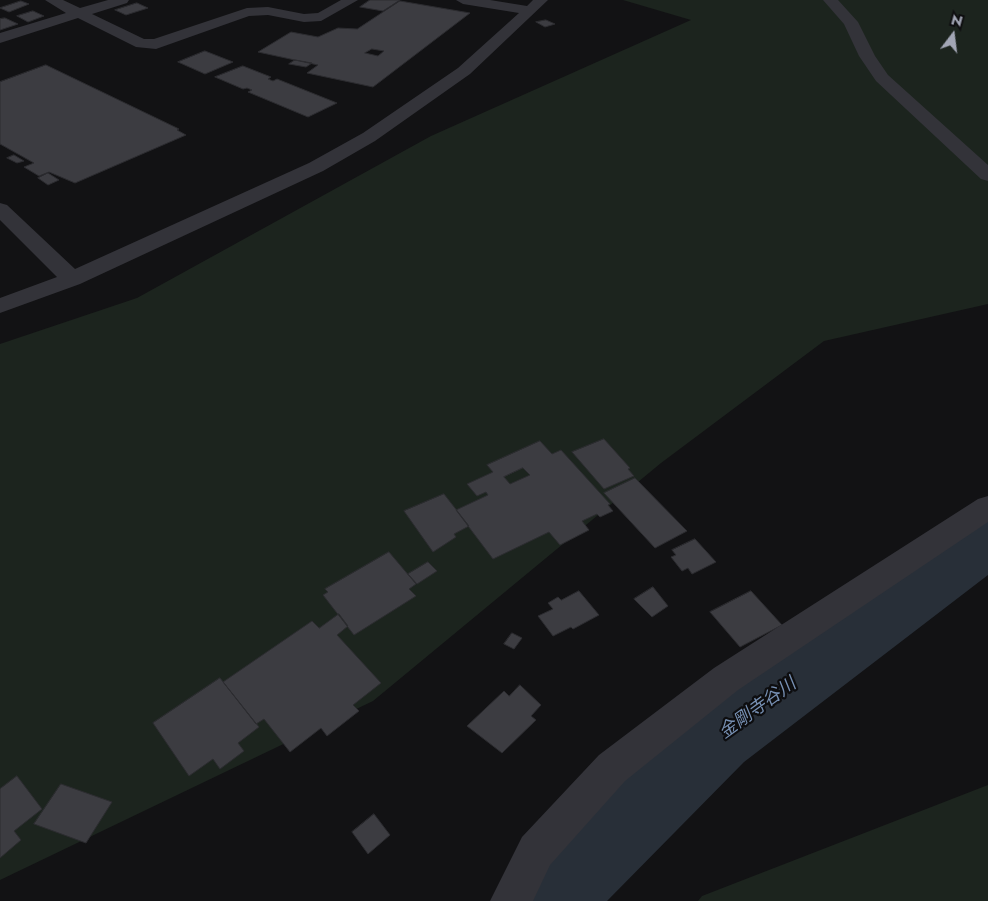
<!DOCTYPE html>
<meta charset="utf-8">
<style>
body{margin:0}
#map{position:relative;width:988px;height:901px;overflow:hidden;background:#121214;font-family:Jost,sans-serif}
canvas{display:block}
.north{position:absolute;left:928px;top:10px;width:50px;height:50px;-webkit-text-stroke:4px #0d0d0f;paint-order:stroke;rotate:15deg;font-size:14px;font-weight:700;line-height:20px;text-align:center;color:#a2a6b5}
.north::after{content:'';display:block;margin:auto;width:18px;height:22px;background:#a2a6b5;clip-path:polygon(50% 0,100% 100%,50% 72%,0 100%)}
</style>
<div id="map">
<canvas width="988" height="901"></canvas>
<div class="north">N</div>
</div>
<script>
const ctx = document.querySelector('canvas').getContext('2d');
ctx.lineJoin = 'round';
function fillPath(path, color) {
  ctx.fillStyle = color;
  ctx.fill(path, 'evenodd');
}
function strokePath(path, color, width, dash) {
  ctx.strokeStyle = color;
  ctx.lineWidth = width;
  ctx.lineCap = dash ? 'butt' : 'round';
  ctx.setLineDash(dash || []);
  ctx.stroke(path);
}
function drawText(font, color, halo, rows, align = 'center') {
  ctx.font = font + ' Jost,"Noto Sans JP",sans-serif';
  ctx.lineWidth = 4.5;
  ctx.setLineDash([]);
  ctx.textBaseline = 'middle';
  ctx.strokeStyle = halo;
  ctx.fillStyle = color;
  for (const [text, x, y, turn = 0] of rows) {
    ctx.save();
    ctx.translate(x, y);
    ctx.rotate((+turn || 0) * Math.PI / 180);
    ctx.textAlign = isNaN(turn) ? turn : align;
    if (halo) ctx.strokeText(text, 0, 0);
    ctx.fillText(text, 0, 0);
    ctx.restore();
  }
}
fillPath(new Path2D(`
 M623,0H988V304L824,341L661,463L373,701L0,880V344L137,298L431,136L691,20Z
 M988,785V901H698L702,896Z`), '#1c241e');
fillPath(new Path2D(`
 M988,518V575L744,762L607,901H508L520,872L692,714L967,525Z`), '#282f38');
const building = new Path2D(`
 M370,0H400L383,11L360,7Z
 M21,1L29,4L9,12L0,8Z
 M400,1L470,13L373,87L307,73L318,65L258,52L291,32L318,37L338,28L357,29ZM372,49L384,51L378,56L365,53Z
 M137,3L148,8L126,15L115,10Z
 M33,11L44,16L28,22L17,16Z
 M5,18L18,24L0,30V19Z
 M546,20L555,24L545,27L536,22Z
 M205,51L233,62L205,74L178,62Z
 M295,60L312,63L306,67L289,64Z
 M46,65L179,129L177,130L186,135L75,183L49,172L39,176L24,167L34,163L0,144V82Z
 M243,66L271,77L268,79L273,81L277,79L337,103L308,117L248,92L252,90L247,88L243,89L215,77Z
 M14,155L24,161L17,163L7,158Z
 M48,173L59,180L48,185L38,178Z
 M604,439L630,468L628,469L634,476L604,489L572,452Z
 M540,441L552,454L561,450L610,504L608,505L613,511L600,517L597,514L582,521L589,530L560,545L549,532L493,559L456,510L488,495L486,492L477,496L467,484L493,472L487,465ZM523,468L530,475L510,484L504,477Z
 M635,478L687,531L655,548L604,493Z
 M444,494L469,526L454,534L456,537L433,552L404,511Z
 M695,539L716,562L692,574L688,568L682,571L671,557L676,555L672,550Z
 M389,552L416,584L409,589L416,596L354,635L323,595L328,592L325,589Z
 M428,562L437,571L417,584L408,574Z
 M653,587L668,606L652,617L634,599Z
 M579,591L599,615L573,629L571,627L553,636L538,616L553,609L548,603L558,597L561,600Z
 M751,591L782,625L740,647L710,612Z
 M339,614L348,626L337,635L381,683L353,705L359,711L327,736L321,728L290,752L264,719L256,724L223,682L312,621L319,628Z
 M512,633L522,638L514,649L504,644Z
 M220,678L259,727L238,743L244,751L220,769L213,759L189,776L153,723Z
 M520,685L541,705L531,716L536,720L502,753L467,726L504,691L509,696Z
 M17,776L42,809L14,831L21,840L0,858V789Z
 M61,784L112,802L86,843L34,824Z
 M374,814L390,835L368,854L352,832Z`);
fillPath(building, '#3c3c41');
strokePath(building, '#2c2c30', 1);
fillPath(new Path2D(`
 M45,0H63L80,8L108,0H129L127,3L92,14L144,39H154L247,8L268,7L304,14L318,13L341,0H358L321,21L304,22L268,15L249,16L156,49L136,47L78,18L0,43V33L66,13Z
 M456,0H490L527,6L533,0H548L470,74L375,141L323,171L80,284L0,313V298L57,277L0,220V203L7,205L75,269L309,163L363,133L458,68L519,13L463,4Z
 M823,0H838L858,22L875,56L888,75L988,165V181L981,179L876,81L859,56L844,24Z
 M988,496V522L738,690L625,781L550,865L533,901H490L522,837L599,755L714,668L978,499Z`), '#333339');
drawText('italic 18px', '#7790b3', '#0d0d0f', [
 ["金剛寺谷川",758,709,-36]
]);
</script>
